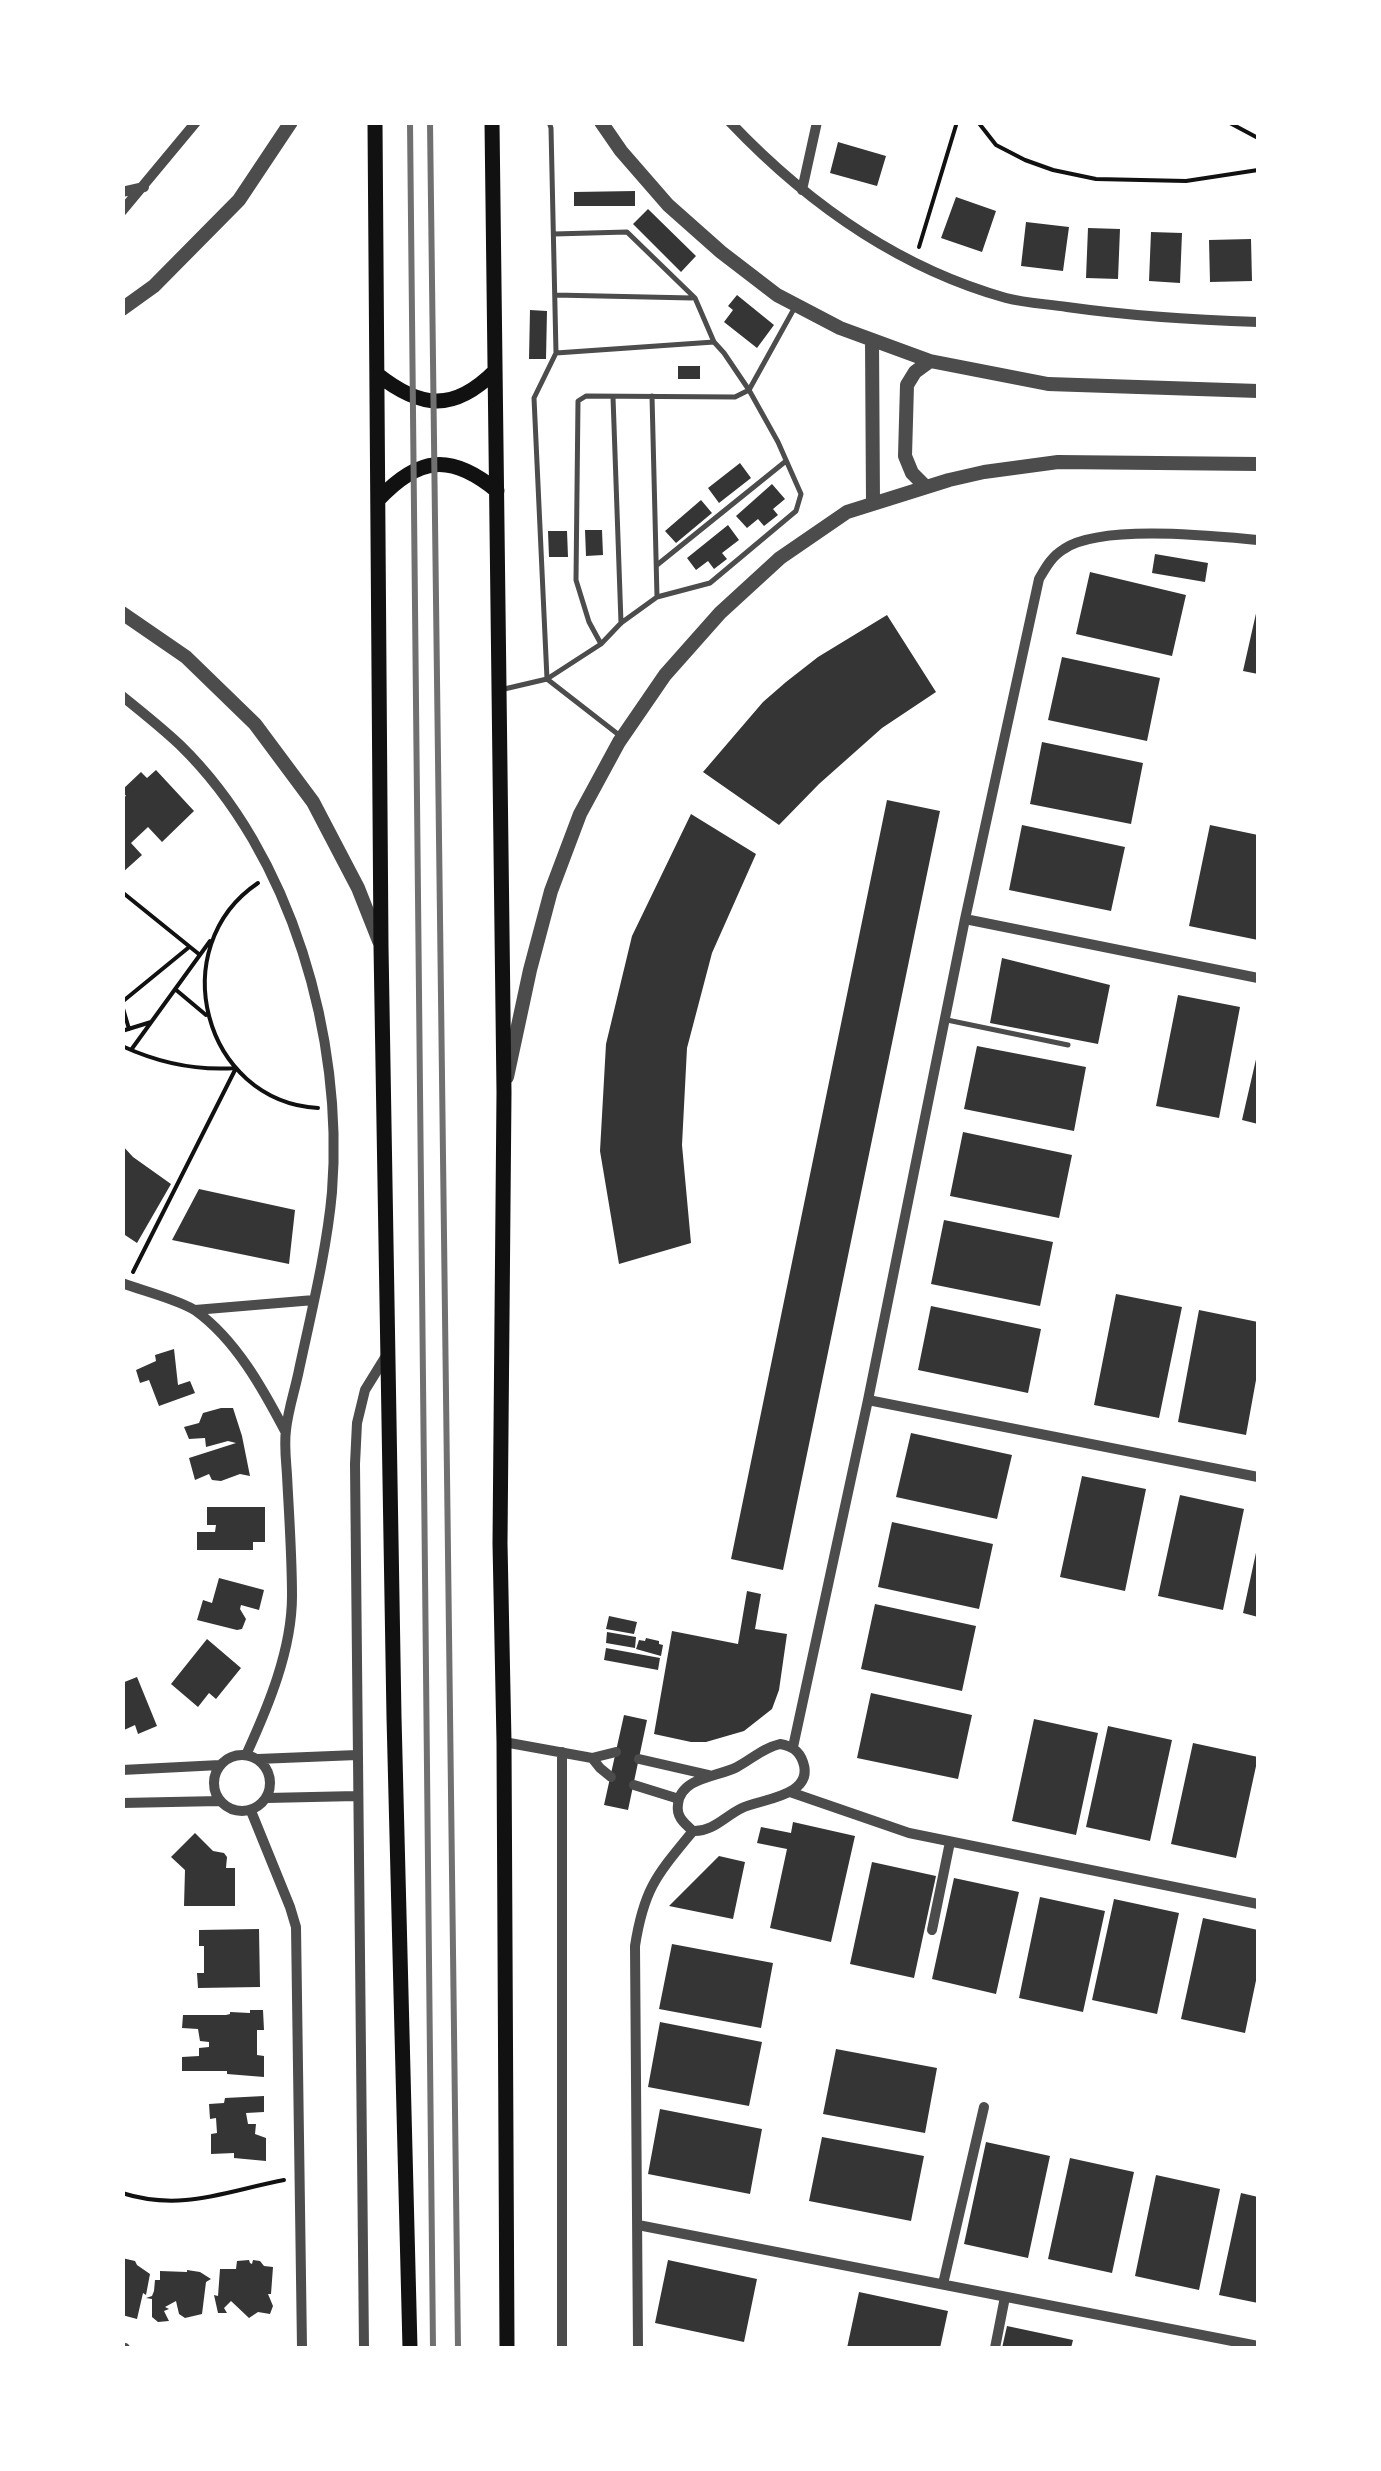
<!DOCTYPE html>
<style>
body{margin:0}
#map{position:relative;width:1381px;height:2471px;overflow:hidden;background:#fff;font-family:Poppins,sans-serif}
canvas{display:block}
.frame{position:absolute;inset:0;border:125px solid #fff;pointer-events:none}
</style>
<div id="map">
<canvas width="1381" height="2471"></canvas>
<div class="frame"></div>
</div>
<script>
const ctx = document.querySelector('canvas').getContext('2d');
ctx.lineJoin = 'round';
function fillPath(path, color) {
  ctx.fillStyle = color;
  ctx.fill(path, 'evenodd');
}
function strokePath(path, color, width, dash) {
  ctx.strokeStyle = color;
  ctx.lineWidth = width;
  ctx.lineCap = dash ? 'butt' : 'round';
  ctx.setLineDash(dash || []);
  ctx.stroke(path);
}
fillPath(new Path2D(`
 M838,142L886,156L877,186L830,173Z
 M635,191V206H574V192Z
 M956,197L996,211L982,252L941,238Z
 M648,209L696,256L681,272L633,224Z
 M1026,222L1069,227L1063,271L1021,266Z
 M1088,228L1120,229L1118,279L1086,278Z
 M1151,232L1182,233L1180,283L1149,281Z
 M1251,239L1252,281L1210,282L1209,240Z
 M737,295L774,325L757,348L724,322L733,310L728,306Z
 M530,310L547,311L546,359H529Z
 M678,366H700V379H678Z
 M740,463L751,478L719,503L708,488Z
 M772,484L785,499L773,509L778,515L764,526L758,519L747,528L736,516Z
 M701,500L712,513L676,543L665,531Z
 M728,525L739,540L722,553L727,559L714,569L708,561L696,570L687,558Z
 M585,530H602L603,555L586,556Z
 M548,531H567L568,557H549Z
 M1155,554L1208,563L1205,582L1152,573Z
 M1090,572L1186,595L1172,656L1076,634Z
 M1257,609L1258,610V674L1243,671Z
 M887,615L936,692L882,728L819,784L779,825L703,772L763,702L786,682L818,657Z
 M1062,657L1160,678L1147,741L1048,720Z
 M1042,742L1143,763L1131,824L1030,804Z
 M156,770L194,811L162,842L148,827L131,843L142,855L122,873V798L126,796L122,790L141,772L147,778Z
 M887,800L940,811L783,1570L731,1559Z
 M691,814L756,854L712,953L687,1048L682,1145L691,1243L619,1264L600,1151L606,1044L632,936Z
 M1022,825L1125,847L1111,911L1009,890Z
 M1210,825L1258,835V940L1189,926Z
 M1002,958L1110,985L1098,1044L990,1023Z
 M1178,995L1240,1007L1219,1118L1156,1106Z
 M977,1046L1086,1067L1074,1131L964,1109Z
 M1257,1055L1258,1056V1124L1242,1120Z
 M963,1132L1072,1155L1059,1218L950,1196Z
 M122,1145L133,1157L171,1184L137,1243L122,1233Z
 M199,1189L295,1210L289,1264L172,1240Z
 M944,1220L1053,1242L1040,1306L931,1284Z
 M1116,1294L1182,1307L1159,1418L1094,1405Z
 M931,1306L1041,1329L1028,1393L918,1370Z
 M1199,1310L1258,1322V1369L1246,1435L1178,1422Z
 M174,1349L178,1385L190,1381L195,1393L159,1406L149,1380L140,1383L136,1370L156,1361L155,1355Z
 M221,1408H233L242,1436L250,1476L240,1474L221,1481L212,1480L209,1474L195,1480L189,1458L236,1443L228,1441L206,1447L205,1438L189,1439L184,1427L199,1423L203,1413Z
 M911,1433L1012,1455L997,1519L896,1497Z
 M1082,1476L1146,1489L1125,1591L1060,1577Z
 M1180,1495L1244,1509L1223,1610L1158,1596Z
 M207,1507H265V1542H253V1550H197V1532H215L216,1525H207Z
 M892,1522L993,1544L979,1609L878,1587Z
 M1257,1548H1258V1617L1243,1613Z
 M219,1578L264,1590L259,1610L241,1605L240,1609L246,1619L242,1629L237,1630L197,1620L203,1600L212,1603Z
 M747,1591L761,1594L755,1629L787,1634L779,1690L772,1709L744,1731L706,1742H691L654,1734L672,1631L738,1644Z
 M875,1604L976,1626L962,1691L861,1669Z
 M609,1616L637,1622L634,1634L606,1629Z
 M607,1632L636,1637L635,1648L606,1643Z
 M646,1638L659,1641V1644L663,1645L661,1656L636,1649L639,1640L645,1641Z
 M207,1639L241,1668L216,1699L209,1693L198,1707L171,1684Z
 M606,1648L660,1658L658,1670L604,1660Z
 M137,1677L157,1726L138,1734L135,1725L122,1731V1683Z
 M871,1693L972,1715L958,1779L857,1758Z
 M624,1715L647,1720L628,1810L604,1805Z
 M1034,1719L1098,1733L1076,1835L1012,1821Z
 M1108,1726L1172,1740L1150,1841L1086,1827Z
 M1193,1743L1258,1757L1236,1858L1171,1844Z
 M793,1822L855,1836L831,1942L770,1928L787,1849L757,1843L761,1827L791,1833Z
 M195,1833L213,1851L224,1853L227,1857L226,1868H235V1906H184L185,1870L171,1857Z
 M719,1856L745,1862L733,1919L669,1906Z
 M872,1862L936,1876L914,1978L850,1964Z
 M954,1878L1019,1892L996,1994L932,1979Z
 M1040,1897L1105,1911L1083,2012L1019,1998Z
 M1114,1899L1179,1913L1157,2014L1092,2000Z
 M1203,1918L1258,1930V1971L1245,2033L1181,2019Z
 M259,1929L260,1987L198,1988L197,1973H204V1946H199V1930Z
 M672,1944L773,1963L761,2028L659,2009Z
 M250,2010H263L264,2030H257V2055L264,2056V2077L227,2074V2071H182V2057L199,2056V2048L209,2047V2042L200,2041L198,2029L182,2028L183,2015H226L230,2014V2012L250,2013Z
 M660,2022L762,2042L749,2106L648,2087Z
 M836,2049L937,2068L925,2133L823,2114Z
 M264,2096V2112L246,2113L248,2124H256L255,2134L266,2138V2161L234,2158V2153L211,2154V2134L217,2133L216,2118L210,2119L209,2104L224,2103L225,2098Z
 M660,2109L762,2129L750,2194L648,2174Z
 M822,2137L924,2156L911,2221L809,2201Z
 M986,2142L1050,2156L1028,2258L964,2244Z
 M1070,2158L1134,2172L1112,2273L1048,2259Z
 M1156,2175L1220,2189L1199,2290L1135,2276Z
 M1241,2193L1258,2197V2303L1219,2295Z
 M122,2258L135,2261L137,2265L150,2274L146,2295L143,2293L137,2319L122,2315Z
 M249,2260L250,2263L252,2264L253,2260L260,2261L264,2266L273,2267L271,2294H268L273,2306L270,2314L258,2312L249,2318L231,2301L224,2308L227,2313H218L214,2295L218,2296L220,2269H236L237,2261Z
 M668,2260L757,2279L744,2342L655,2323Z
 M187,2270L200,2272L211,2279L206,2282L202,2314L185,2318L179,2314L176,2301L165,2307L169,2309L164,2311L169,2321L158,2322L152,2317V2299L146,2298L152,2296L154,2291L155,2280H160V2271L187,2272Z
 M859,2292L948,2311L940,2348H847Z
 M1007,2326L1073,2340L1071,2348H1002Z`), '#353535');
strokePath(new Path2D(`
 M978,122L996,145L1025,160L1053,170L1096,179L1186,181L1258,170
 M1228,122L1258,138
 M919,247L957,122
 M258,883C163,947 203,1101 318,1108
 M122,892L200,955
 M175,989L206,1015
 M122,1002L188,948
 M122,1005L129,1029
 M122,1031L151,1022
 M122,1046C159,1063 196,1071 236,1068L133,1272
 M131,1050L210,941
 M122,2193C182,2212 226,2191 284,2180`), '#111', 4);
strokePath(new Path2D(`
 M549,122L551,128L556,353L714,342
 M555,295L692,298
 M556,353L534,398L547,679L619,735
 M652,396L657,597
 M613,397L621,623
 M657,565L786,461
 M601,644L589,622L576,580L578,401L586,396L735,397L749,390L795,307
 M500,690L547,679L601,644L621,623L657,597L710,583L796,511L801,494L778,442L749,390L724,353L714,342L695,298L627,232L554,234
 M947,1020L1068,1045`), '#4c4c4c', 5);
strokePath(new Path2D(`
 M730,122C806,202 899,268 1006,298C1025,303 1047,304 1067,307C1131,316 1194,320 1258,322
 M802,190L817,122
 M122,192L144,187
 M122,211L196,122
 M122,696C142,712 162,728 180,745C292,854 344,1039 332,1192C327,1249 311,1314 299,1370C295,1390 288,1410 286,1430C284,1444 286,1460 287,1475C289,1515 292,1556 292,1596C292,1650 268,1707 246,1755
 M965,919L1258,978
 M122,1283C143,1291 180,1300 196,1311C236,1340 263,1389 285,1431
 M195,1310L314,1300
 M868,1400L1258,1477
 M504,1742L592,1758L616,1752
 M780,1744C791,1746 799,1750 803,1762C815,1796 761,1799 742,1808C725,1816 713,1832 693,1831C684,1823 676,1817 678,1804C681,1777 718,1777 737,1767C752,1759 763,1748 780,1744Z
 M793,1747L868,1400L965,919L1039,579C1046,567 1052,556 1064,549C1101,524 1213,536 1258,540
 M562,1752V2348
 M214 1783a28 28 0 1 1 56 0a28 28 0 1 1-56 0Z
 M592,1758L600,1768L611,1777
 M258,1759L357,1755
 M639,1759L709,1775
 M122,1770L220,1765
 M634,1785L679,1799
 M790,1792L909,1833L1258,1904
 M267,1798L357,1796
 M122,1803L220,1801
 M251,1811L290,1907L296,1927L302,2348
 M932,1930L950,1842
 M638,2225L1258,2346
 M943,2284L984,2107
 M122,2348H125
 M364,2348L355,1464L357,1423L365,1390L386,1356
 M638,2348L635,1946C644,1888 657,1875 693,1831
 M995,2348L1005,2297`), '#4c4c4c', 10);
strokePath(new Path2D(`
 M601,122L621,151L668,205L721,252L777,295L840,328L930,361L1048,384L1258,391
 M122,309L154,286L239,200L291,122
 M872,340L873,503
 M926,487L912,473L905,456L907,385L915,372L930,361
 M122,613L186,657L255,724L313,802L358,888L379,941
 M507,1077L530,970L551,891L580,814L619,742L665,675L720,613L780,558L847,512L949,480L984,472L1058,462L1258,464`), '#4c4c4c', 14);
strokePath(new Path2D(`
 M375,122L381,946L394,1717L410,2348
 M492,122L504,1092L500,1543L504,1742L507,2348
 M377,374C421,409 454,412 495,371
 M378,500C419,456 451,453 497,491`), '#111', 15);
strokePath(new Path2D(`
 M410,122L433,2348
 M430,122L458,2348`), '#707070', 6);
</script>
